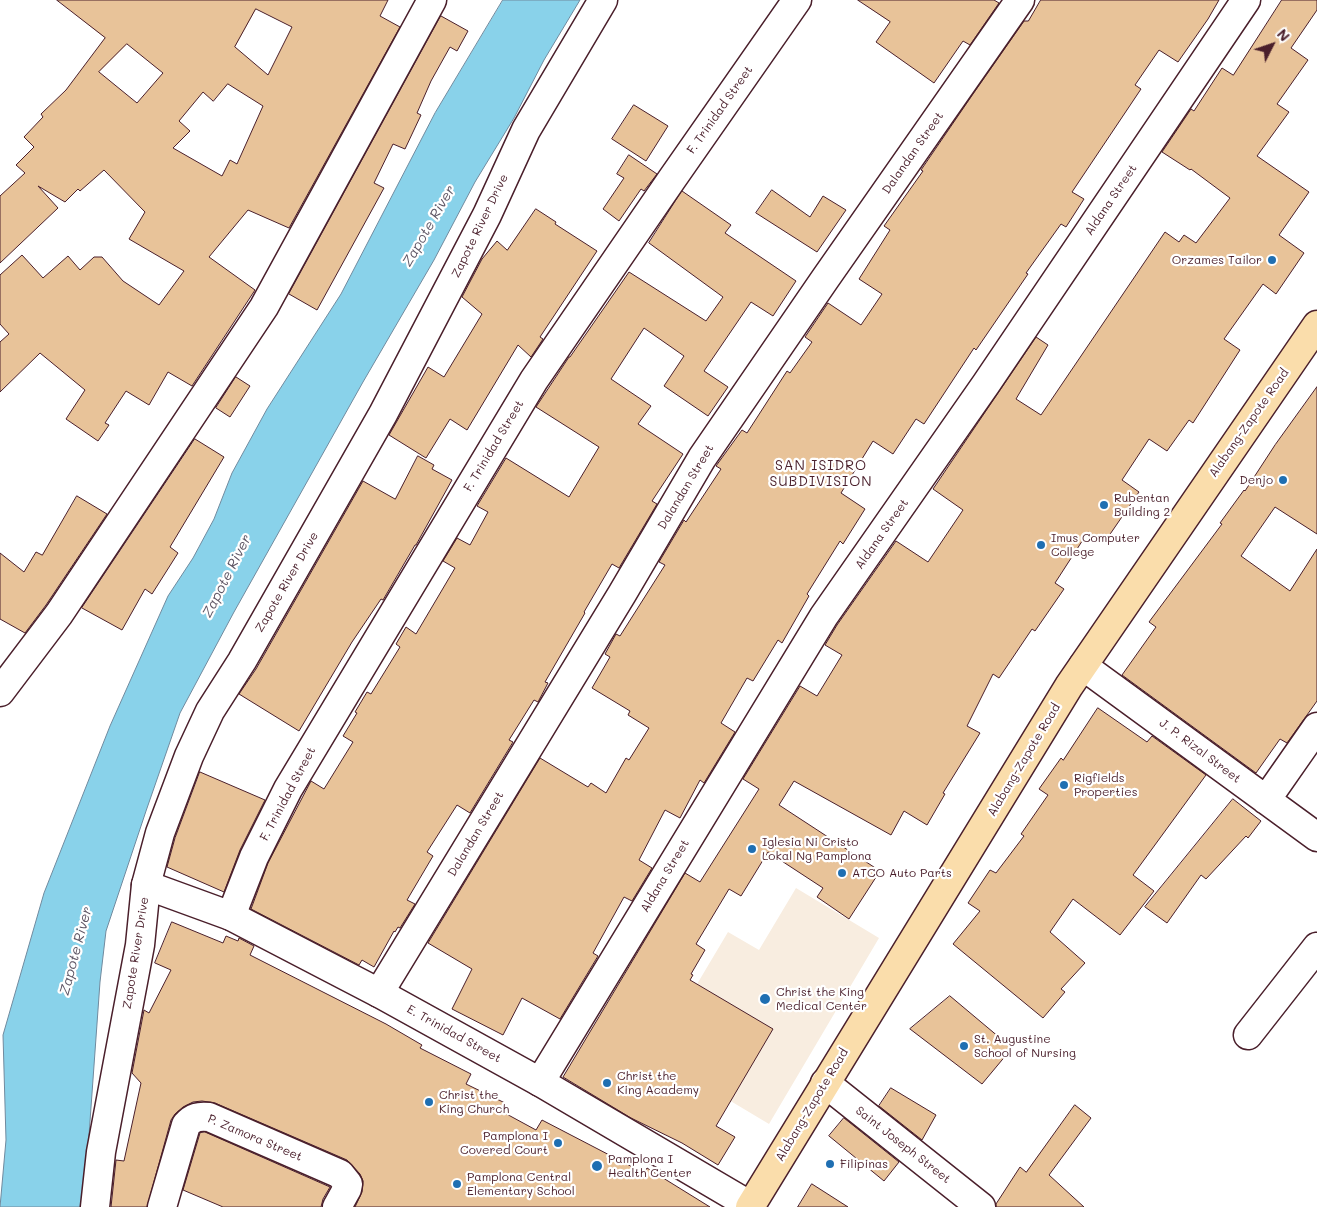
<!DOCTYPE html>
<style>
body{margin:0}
#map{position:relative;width:1317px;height:1207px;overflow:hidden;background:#fff;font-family:Mali,sans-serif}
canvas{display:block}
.north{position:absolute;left:1247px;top:20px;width:50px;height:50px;-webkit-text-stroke:4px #fff;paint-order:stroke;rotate:49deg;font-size:14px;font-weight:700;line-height:20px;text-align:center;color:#4a1f2b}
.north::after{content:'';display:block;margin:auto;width:18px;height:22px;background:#4a1f2b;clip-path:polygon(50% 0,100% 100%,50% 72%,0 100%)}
</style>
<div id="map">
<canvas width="1317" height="1207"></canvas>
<div class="north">N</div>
</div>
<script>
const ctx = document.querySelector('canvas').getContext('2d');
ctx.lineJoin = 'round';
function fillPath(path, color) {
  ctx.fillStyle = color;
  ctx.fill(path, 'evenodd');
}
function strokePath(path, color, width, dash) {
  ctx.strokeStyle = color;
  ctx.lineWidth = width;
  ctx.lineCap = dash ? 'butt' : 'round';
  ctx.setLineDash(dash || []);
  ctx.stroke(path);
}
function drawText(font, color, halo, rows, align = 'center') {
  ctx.font = font + ' Mali,sans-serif';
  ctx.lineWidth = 4.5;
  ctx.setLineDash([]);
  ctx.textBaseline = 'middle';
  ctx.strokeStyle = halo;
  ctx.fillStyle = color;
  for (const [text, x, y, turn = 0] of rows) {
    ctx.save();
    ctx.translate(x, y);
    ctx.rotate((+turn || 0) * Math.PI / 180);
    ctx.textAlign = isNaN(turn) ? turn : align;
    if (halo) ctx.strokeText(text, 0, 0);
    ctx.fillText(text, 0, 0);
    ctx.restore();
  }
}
fillPath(new Path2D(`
 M796,888L879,938L769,1124L667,1063L659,1048L728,932L759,950Z`), '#f8ede0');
const water = new Path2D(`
 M503,0H580L544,60L514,118L475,182L434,260L363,382L234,612L180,713L146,811L106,931L100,982L87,1163L82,1207H0L6,1140L3,1035L44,893L110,726L168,596L193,558L214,519L232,473L267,409L341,294L435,113Z`);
fillPath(water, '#89d2ea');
strokePath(water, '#708a9e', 1);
const building = new Path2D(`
 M57,0H388L380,16L400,27L289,228L248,210L209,257L255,290L192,386L168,372L149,405L126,391L105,423L109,425L98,441L66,419L85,390L40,353L0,392V342L9,334L0,324V275L22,255L43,278L68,256L80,270L94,257H102L123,281L159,305L184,271L129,239L145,212L104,170L80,191L78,189L65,202L38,186L58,208L0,263V196L25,173L16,165L34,147L24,137L43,117L41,114L66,90L105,38ZM256,9L292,27L268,75L235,47ZM127,44L163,73L137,103L99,72ZM228,84L263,106L237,164L230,160L222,176L173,148L190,131L179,121L203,92L213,101Z
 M858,0H994L999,3L970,45L963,41L934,83L876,42L890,22Z
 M1041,0H1219L1208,19L1178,62L1159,50L1135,85L1141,89L1072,192L1084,199L1066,227L1061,224L1026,273L1028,274L976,350L974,348L924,424L916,419L893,454L873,441L841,493L865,509L843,544L840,541L807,594L809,596L782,643L778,640L753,681L747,678L721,723L735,732L704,783L700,780L680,818L665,810L639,860L652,868L632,901L624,897L593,953L598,956L560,1019L522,998L503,1035L452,1009L472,969L428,943L540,758L588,787L591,783L606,793L626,758L629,760L649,728L628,715L630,711L592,688L610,657L605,654L616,634L620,636L665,565L659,562L684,520L686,522L721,469L716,466L742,430L747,433L787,371L790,373L812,342L805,337L828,303L861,325L882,294L859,279L890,230L884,226L923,171L921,170L973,94L1024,21H1028Z
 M1282,0H1317V10L1291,48L1308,60L1277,104L1289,112L1257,156L1309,192L1279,235L1304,253L1276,294L1263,284L1224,339L1240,350L1193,423L1189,420L1167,451L1149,439L1122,480L1139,492L1104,543L1088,532L1055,583L1064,589L1035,631L1032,629L999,678L993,674L967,726L980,733L943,793L945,794L927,825L904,811L891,835L794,781L779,805L880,871L849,919L817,897L823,888L768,852L741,896L729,889L696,944L705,950L691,974L693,975L690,980L773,1029L716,1126L735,1137L718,1165L682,1143L631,1118L563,1077L685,873L700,882L759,789L743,779L800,686L817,696L842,655L825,645L837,625L896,541L928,562L963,510L933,489L1036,337L1048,345L1016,399L1041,415L1165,232L1179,242L1184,235L1196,243L1230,198L1191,169L1190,170L1162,152L1191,109L1194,111L1222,68L1233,75Z
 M441,16L468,31L457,51L450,47L431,81L417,113L421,115L405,149L393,144L374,183L384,188L317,310L289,294Z
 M634,105L668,126L646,161L612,139Z
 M629,155L657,174L644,191L641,189L619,221L603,209L624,178L617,174Z
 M772,190L810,217L823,196L846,210L817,252L756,213Z
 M682,191L731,225L725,233L796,281L773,316L751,302L704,371L728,387L708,416L664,386L684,356L644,328L611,379L651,406L638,424L683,454L652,501L657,504L619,568L612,564L584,612L585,613L545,682L548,683L538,702L534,700L509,740L513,742L470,813L457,805L427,852L433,856L407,900L415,904L400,928L398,927L395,932L394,931L374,967L362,960L359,965L251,909L268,863L311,781L324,789L353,742L343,736L357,713L355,712L367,692L371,694L400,647L396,644L406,627L416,634L455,568L443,561L457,538L470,545L488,512L477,506L506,458L569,497L599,447L536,407L569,357H570L629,272L706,321L723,297L649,243Z
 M536,209L556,222L555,224L597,251L540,337L543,339L531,357L518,345L467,430L450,419L426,458L389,435L428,367L444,377L482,314L462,297L482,259L497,241L507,250Z
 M236,377L250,386L230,417L216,408Z
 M1317,387V534L1275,507L1241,556L1290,591L1317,549V701L1287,743L1280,739L1256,773L1122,675L1156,627L1149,622L1222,524L1220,523L1244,490L1245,491L1275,445Z
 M195,439L224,457L170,547L178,553L152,594L145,589L122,630L82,608Z
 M418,456L434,465L432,469L452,480L416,545H415L383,600L381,599L352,642L299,731L239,694L256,669L363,481L395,499Z
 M77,496L107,514L46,605L25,633L0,619V553L24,572L36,552L42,555Z
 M1098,708L1147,742L1152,736L1206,775L1133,875L1154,891L1120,935L1073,899L1050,932L1085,963L1061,989L1065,992L1043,1018L953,944L980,911L968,903L990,870L996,873L1024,836L1021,834L1048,795L1039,789L1061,758L1063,760Z
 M200,772L265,800L240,850L224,892L167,867L175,838Z
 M1233,799L1261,821L1248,838L1246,836L1206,879L1201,875L1167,923L1145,907Z
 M172,922L223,943L226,936L238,941L239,938L254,946L250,955L386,1024L422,1045L420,1048L471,1074L466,1084L505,1103L501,1111L536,1130L542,1120L644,1173L647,1168L710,1207H355L362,1192L363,1181L360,1174L347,1160L215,1103L202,1101L193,1102L183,1107L175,1114L171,1120L147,1207H111L116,1160L124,1161L141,1083L132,1073L144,1010L149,1013L171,970L155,963Z
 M950,996L1012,1048L982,1084L910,1029Z
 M891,1088L936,1115L922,1140L879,1106Z
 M1075,1105L1091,1118L1049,1175L1084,1207H996V1204L1020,1167L1026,1172Z
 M844,1118L899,1162L884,1181L829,1136Z
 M205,1132L330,1187L323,1199L321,1207H223L183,1190L200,1133Z
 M812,1184L848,1207H798Z`);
fillPath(building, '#e8c399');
strokePath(building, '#4a1f2b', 1);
const minor = new Path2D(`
 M1083,666L1317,837
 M0,692L59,614L264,307L432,0
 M1266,800L1317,727
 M231,916L254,857L288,789L534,380L672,179L797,0
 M379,993L622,594L702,458L825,279L1020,0
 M1248,1035L1317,947
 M540,1082L824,616L986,384L1246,0
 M825,1083L981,1207
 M162,1207L186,1125C193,1117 199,1116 209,1117L340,1174L348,1184L347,1189L337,1207`);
const tertiary = new Path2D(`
 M146,885L231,916L379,993L540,1082L751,1206`);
const secondary = new Path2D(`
 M95,1207L101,1152L140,945L146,885L160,833L189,756L210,711L242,661L383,414L487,215L526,130L603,0`);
const trunk = new Path2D(`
 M750,1207L1069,686L1317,325`);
strokePath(minor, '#4a1f2b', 31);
strokePath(tertiary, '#4a1f2b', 31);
strokePath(secondary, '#4a1f2b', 31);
strokePath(trunk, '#4a1f2b', 31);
strokePath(minor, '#fff', 28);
strokePath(tertiary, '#fff', 28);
strokePath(secondary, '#fff', 28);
strokePath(trunk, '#faddab', 28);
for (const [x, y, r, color] of [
 [1272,260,5,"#1f6fb2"],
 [1283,480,5,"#1f6fb2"],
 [1104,505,5,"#1f6fb2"],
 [1041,545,5,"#1f6fb2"],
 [1064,785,5,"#1f6fb2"],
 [752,849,5,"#1f6fb2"],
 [842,873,5,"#1f6fb2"],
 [765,999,6,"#1f6fb2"],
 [964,1046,5,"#1f6fb2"],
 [607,1083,5,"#1f6fb2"],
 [429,1102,5,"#1f6fb2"],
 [558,1143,5,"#1f6fb2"],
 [830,1164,5,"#1f6fb2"],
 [597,1166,6,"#1f6fb2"],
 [457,1184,5,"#1f6fb2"]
]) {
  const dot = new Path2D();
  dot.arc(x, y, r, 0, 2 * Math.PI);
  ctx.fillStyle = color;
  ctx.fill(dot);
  strokePath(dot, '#fff', 2);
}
drawText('12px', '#4a1f2b', '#fff', [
 ["F. Trinidad Street",720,110,-55],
 ["Dalandan Street",913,153,-55],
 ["Aldana Street",1111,200,-56],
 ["Zapote River Drive",480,226,-64],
 ["Alabang-Zapote Road",1249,423,-55],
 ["F. Trinidad Street",494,446,-59],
 ["Dalandan Street",686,487,-59],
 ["Aldana Street",882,534,-55],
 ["Zapote River Drive",287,582,-60],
 ["J. P. Rizal Street",1200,751,37],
 ["Alabang-Zapote Road",1024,760,-59],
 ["F. Trinidad Street",288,794,-62],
 ["Dalandan Street",476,834,-59],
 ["Aldana Street",665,876,-59],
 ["Zapote River Drive",136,953,-81],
 ["E. Trinidad Street",454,1034,29],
 ["Alabang-Zapote Road",812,1105,-59],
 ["P. Zamora Street",255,1138,23],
 ["Saint Joseph Street",903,1145,38]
]);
drawText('12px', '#4a1f2b', '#fff', [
 ["Orzames Tailor",1262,260,"right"],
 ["Denjo",1273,480,"right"],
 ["Rubentan",1114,498],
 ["Building 2",1114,512],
 ["Imus Computer",1051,538],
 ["College",1051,552],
 ["Rigfields",1074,778],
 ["Properties",1074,792],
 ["Iglesia Ni Cristo",762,842],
 ["Lokal Ng Pamplona",762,856],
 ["ATCO Auto Parts",852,873],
 ["Christ the King",776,992],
 ["Medical Center",776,1006],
 ["St. Augustine",974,1039],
 ["School of Nursing",974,1053],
 ["Christ the",617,1076],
 ["King Academy",617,1090],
 ["Christ the",439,1095],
 ["King Church",439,1109],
 ["Pamplona I",548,1136,"right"],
 ["Covered Court",548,1150,"right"],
 ["Pamplona I",608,1159],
 ["Health Center",608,1173],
 ["Filipinas",840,1164],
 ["Pamplona Central",467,1177],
 ["Elementary School",467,1191]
], 'left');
drawText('italic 14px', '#5d5564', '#fff', [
 ["Zapote River",429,226,-60],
 ["Zapote River",227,576,-63],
 ["Zapote River",76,951,-75]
]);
ctx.letterSpacing = '1px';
drawText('14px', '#4a1f2b', '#fff', [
 ["SAN ISIDRO",821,466],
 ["SUBDIVISION",821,482]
]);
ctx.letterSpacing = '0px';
</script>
